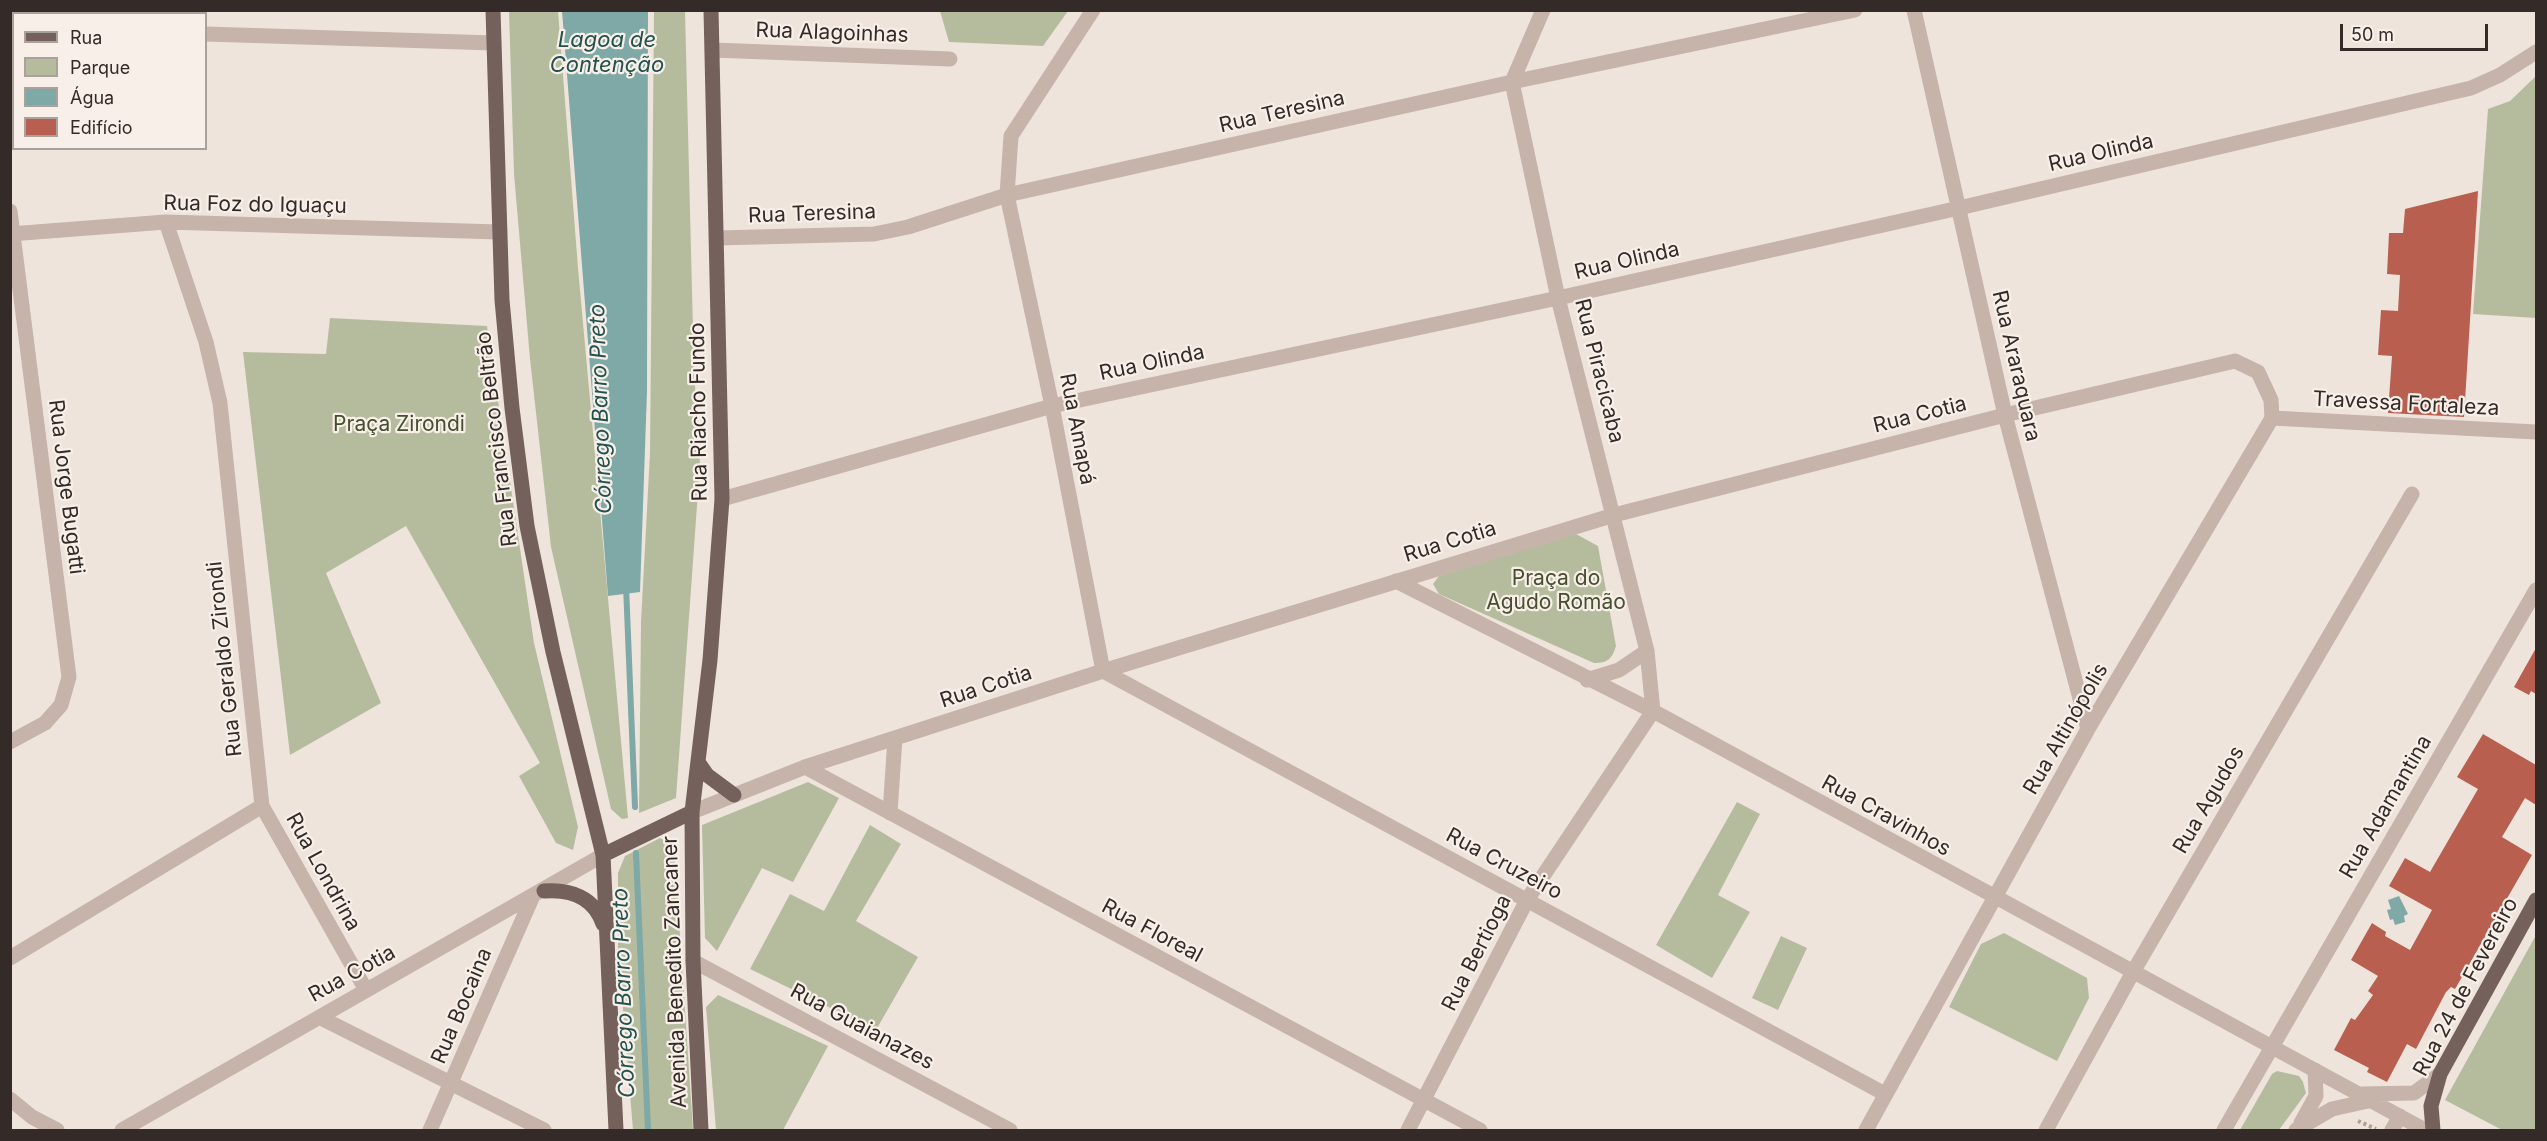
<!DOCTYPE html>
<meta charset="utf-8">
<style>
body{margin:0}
#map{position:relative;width:2547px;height:1141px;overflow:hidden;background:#efe4dc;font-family:Inter,sans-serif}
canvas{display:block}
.frame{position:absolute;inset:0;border:12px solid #342b28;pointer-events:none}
.legend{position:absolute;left:12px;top:12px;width:195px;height:138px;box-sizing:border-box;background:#f7efe8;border:2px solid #a9a19b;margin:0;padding:8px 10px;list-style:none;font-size:18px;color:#342b28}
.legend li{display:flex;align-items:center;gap:12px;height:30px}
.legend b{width:30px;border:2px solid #a9a19b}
.scale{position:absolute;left:2340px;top:24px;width:148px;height:27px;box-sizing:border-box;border:3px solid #342b28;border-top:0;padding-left:8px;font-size:18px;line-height:21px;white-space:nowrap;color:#342b28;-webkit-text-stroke:4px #f7efe8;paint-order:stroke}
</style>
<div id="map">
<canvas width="2547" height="1141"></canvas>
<div class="frame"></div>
<ul class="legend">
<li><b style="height:8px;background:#74615b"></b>Rua</li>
<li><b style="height:16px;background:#b5bc9e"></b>Parque</li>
<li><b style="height:16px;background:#7ea9a7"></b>Água</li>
<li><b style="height:16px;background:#b95f50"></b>Edifício</li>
</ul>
<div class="scale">50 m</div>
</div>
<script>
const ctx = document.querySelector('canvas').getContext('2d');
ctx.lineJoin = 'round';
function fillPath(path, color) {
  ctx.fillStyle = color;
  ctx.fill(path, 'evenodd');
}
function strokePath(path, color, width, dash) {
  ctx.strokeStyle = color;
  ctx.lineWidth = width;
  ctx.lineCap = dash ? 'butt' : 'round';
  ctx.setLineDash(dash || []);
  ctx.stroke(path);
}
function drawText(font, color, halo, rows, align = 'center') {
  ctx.font = font + ' Inter,sans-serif';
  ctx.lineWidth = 4.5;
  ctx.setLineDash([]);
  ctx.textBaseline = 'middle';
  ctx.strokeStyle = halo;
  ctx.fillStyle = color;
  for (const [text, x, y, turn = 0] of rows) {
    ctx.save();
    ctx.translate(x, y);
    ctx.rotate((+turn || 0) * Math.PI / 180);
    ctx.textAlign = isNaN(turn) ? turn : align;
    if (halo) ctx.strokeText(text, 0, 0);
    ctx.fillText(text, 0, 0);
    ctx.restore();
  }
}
fillPath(new Path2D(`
 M509,11H558L578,268L628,818L622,819L611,809L551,547L530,359L514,174Z
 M654,11H685L694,370L700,464L676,798L639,813L641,622L650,453Z
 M940,11V10L1068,11L1043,46L949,42Z
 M2536,76V318L2473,314L2488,109L2510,101Z
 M330,318L487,326L534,643L578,827L573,850L556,843L519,776L540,763L406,526L326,573L381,703L290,755L243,352L326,354Z
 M1576,534L1598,546L1616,646C1612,659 1608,663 1594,663L1439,594L1433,584L1439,576Z
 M808,782L839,798L793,882L762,868L717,951L705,938L702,825Z
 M1737,802L1760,814L1718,895L1750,912L1712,978L1656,945Z
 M870,825L901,844L856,921L918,957L876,1030L750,969L790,894L824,911Z
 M660,838L674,846L693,1130H633L618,949V873L625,856Z
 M2004,933L2087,978L2089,998L2057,1061L1949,1007L1981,944Z
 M2536,935V1130H2502L2445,1100Z
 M1781,936L1807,948L1778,1010L1752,998Z
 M718,995L828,1046L783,1130H716L706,1007Z
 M2277,1071L2299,1076L2303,1082L2306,1093L2279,1130H2240L2272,1074Z`), '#b5bc9e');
fillPath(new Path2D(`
 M562,11H648L647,391L640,592L608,596Z
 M2399,896L2408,914L2404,916L2405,922L2395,925L2393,919L2390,920L2387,910L2391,909L2388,900Z`), '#7ea9a7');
strokePath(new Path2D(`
 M626,586L635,807
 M636,853L648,1130`), '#7ea9a7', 6);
fillPath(new Path2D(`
 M2478,191L2464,417L2388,413L2392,356L2378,355L2381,310L2398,311L2400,275L2387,274L2389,233H2403L2405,209Z
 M2536,648V694L2531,691L2529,695L2514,687Z
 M2483,734L2536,765V805L2525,798L2502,837L2532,855L2455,989L2451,987L2446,992L2416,1049L2407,1044L2387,1082L2367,1072L2369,1068L2334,1050L2351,1018L2355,1020L2373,995L2368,991L2378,976L2351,960L2372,923L2386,932L2385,936L2410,950L2432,910L2389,886L2405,858L2430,872L2478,789L2457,777Z`), '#b95f50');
strokePath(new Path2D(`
 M2358,1121L2376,1129`), '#b19e94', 4, [3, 3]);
strokePath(new Path2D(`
 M1093,10L1011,136L1007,195L1052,406L1103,671L1885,1094
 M1543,10L1512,82L1558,298L1647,651L1653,711
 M1914,10L2005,415L2088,729
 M206,34L494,43
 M713,50L950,59
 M10,211L69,677L61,705L45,723L10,742
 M10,234L166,222L499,232
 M718,238L874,234L908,227L1007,195L1512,82L1855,10
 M2272,418L2536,432
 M722,499L1052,406L1558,298L1959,208L2471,88L2500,75L2536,52
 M1396,581L1653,711L2425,1130
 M1587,680L1619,670L1647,651
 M805,767L1480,1130
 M262,806L366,990
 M692,812L805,767L1103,671L1614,515L2005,415L2235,361L2258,372L2271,400L2272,418L2088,729L1866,1130
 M890,813L895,738
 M10,958L262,806L220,403L206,342L166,222
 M693,961L1010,1130
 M319,1017L544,1130
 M2362,1094L2414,1093L2440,1074
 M10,1099L32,1117L57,1130
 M2301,1123L2316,1096L2315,1070
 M122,1130L603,855
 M430,1130L532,898
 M1408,1130L1527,900L1653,711
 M2046,1130L2133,972L2412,494
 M2224,1130L2536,590
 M2296,1130L2332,1109L2368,1101
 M2392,1130L2400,1116`), '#c6b3a9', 15);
strokePath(new Path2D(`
 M493,10L502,300L512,408L527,526L553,652L603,855L616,1130
 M698,762L707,775L734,795
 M603,855L692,812
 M544,891C570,889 594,897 603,924
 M701,1130L693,961L692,812L710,660L722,499L711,10
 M2433,1130L2431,1106L2440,1074L2536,900`), '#74615b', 15);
drawText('21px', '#342b28', '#f7efe8', [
 ["Rua Alagoinhas",832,33,2],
 ["Rua Teresina",1282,112,-13],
 ["Rua Olinda",2101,153,-13],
 ["Rua Foz do Iguaçu",255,205,1],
 ["Rua Teresina",812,214,-2],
 ["Rua Olinda",1627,261,-13],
 ["Rua Olinda",1152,363,-12],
 ["Rua Araraquara",2016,366,77],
 ["Rua Piracicaba",1599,371,76],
 ["Travessa Fortaleza",2406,404,3],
 ["Rua Riacho Fundo",699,412,-91],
 ["Rua Cotia",1920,415,-14],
 ["Rua Amapá",1077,429,79],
 ["Rua Francisco Beltrão",497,439,-97],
 ["Rua Jorge Bugatti",66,487,83],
 ["Rua Cotia",1450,542,-17],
 ["Rua Geraldo Zirondi",225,659,-96],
 ["Rua Cotia",986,687,-18],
 ["Rua Altinópolis",2066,729,-60],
 ["Rua Agudos",2209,800,-60],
 ["Rua Adamantina",2386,807,-60],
 ["Rua Cravinhos",1886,816,29],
 ["Rua Cruzeiro",1504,864,28],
 ["Rua Londrina",323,872,61],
 ["Rua Floreal",1152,931,28],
 ["Rua Bertioga",1477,953,-63],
 ["Avenida Benedito Zancaner",675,972,-92],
 ["Rua Cotia",352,974,-29],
 ["Rua 24 de Fevereiro",2466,987,-62],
 ["Rua Bocaina",462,1006,-67],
 ["Rua Guaianazes",862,1027,28]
]);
drawText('21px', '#464f2f', '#f7efe8', [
 ["Praça Zirondi",399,425],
 ["Praça do",1556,579],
 ["Agudo Romão",1556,603]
]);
drawText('italic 22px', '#22514f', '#f7efe8', [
 ["Lagoa de",607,40],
 ["Contenção",607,65],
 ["Córrego Barro Preto",601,409,-92],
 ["Córrego Barro Preto",624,993,-92]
]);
</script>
